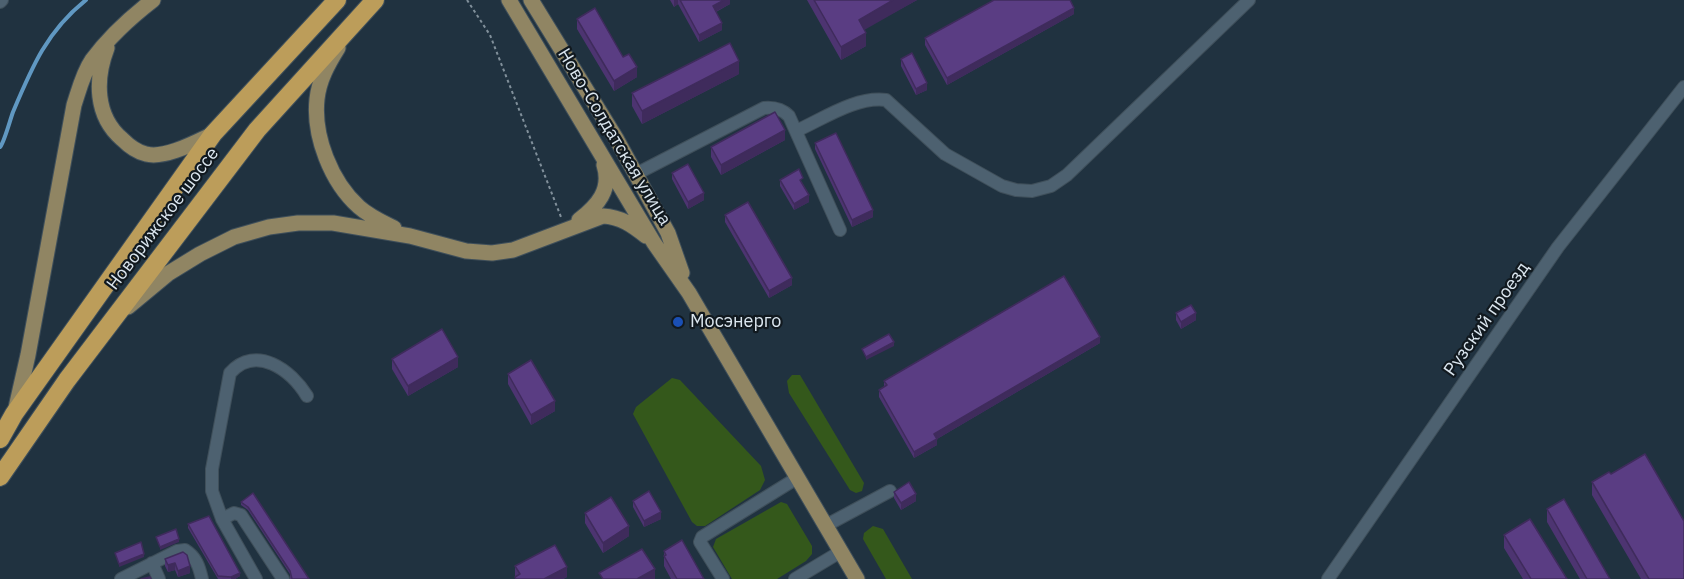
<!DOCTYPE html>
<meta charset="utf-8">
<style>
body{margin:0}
canvas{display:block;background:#203240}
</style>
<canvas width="1684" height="579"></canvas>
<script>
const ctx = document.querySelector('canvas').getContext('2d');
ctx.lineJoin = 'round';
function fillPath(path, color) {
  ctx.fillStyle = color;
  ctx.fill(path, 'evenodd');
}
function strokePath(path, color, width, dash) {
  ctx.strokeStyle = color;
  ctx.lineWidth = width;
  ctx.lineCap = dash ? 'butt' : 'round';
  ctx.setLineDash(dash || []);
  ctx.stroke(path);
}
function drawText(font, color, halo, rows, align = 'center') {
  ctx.font = font + ' "IBM Plex Sans",sans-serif';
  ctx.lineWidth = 4.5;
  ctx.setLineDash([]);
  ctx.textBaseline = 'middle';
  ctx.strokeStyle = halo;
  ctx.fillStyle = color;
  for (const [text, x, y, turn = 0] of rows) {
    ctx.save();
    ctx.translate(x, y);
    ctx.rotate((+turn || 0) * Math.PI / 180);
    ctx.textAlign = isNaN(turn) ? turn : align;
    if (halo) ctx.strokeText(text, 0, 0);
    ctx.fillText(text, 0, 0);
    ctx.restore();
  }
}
fillPath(new Path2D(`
 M792,375H800L864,483L862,491L856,493L850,490L789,393L787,381Z
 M672,378L680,380L761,466L765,480L760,490L705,526H697L692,522L633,414L636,407Z
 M781,502L787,504L812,546V554L806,561L777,579H732L713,547L716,539Z
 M873,526L883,529L912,579H886L863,539L864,533Z`), '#34581b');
strokePath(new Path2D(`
 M0,147C4,143 10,120 13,112C32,67 47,31 86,0`), '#6098c2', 4);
const minor = new Path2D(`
 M0,2L2,0
 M796,131C823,119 856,96 886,100L945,154L1002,186L1016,190L1032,191L1051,186L1067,175L1249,0
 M636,174L764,108C775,107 782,109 789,116L840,230
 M222,519L234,513L241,515L283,579
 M825,526L890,491
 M152,563L159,579
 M121,579L177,551L185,550C196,557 199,566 202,579
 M256,579L222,519L212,491V469L230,373C256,344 291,370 307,396
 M723,579L700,542L702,537L797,478
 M795,579L840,552
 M1328,579L1558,247L1684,87`);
const major = new Path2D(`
 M509,0L654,243L689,293L857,579
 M531,0L617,140L668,233L682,273
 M107,48C95,79 95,116 122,139C128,145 137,152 146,154C165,159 196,142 213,134
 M338,48C328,64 319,80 317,99C313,136 331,182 359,207C369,216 382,222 394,228
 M579,220C597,206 612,190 604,165
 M128,307L169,273L200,254L234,237L269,227L298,223H333L410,236L466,251L492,253L513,250L603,216C621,217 632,225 646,236
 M15,412L28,355L74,105C79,90 83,73 92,60C109,37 131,17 153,0`);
const highway = new Path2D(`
 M0,439L14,414L213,134L337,0
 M0,477L67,380L257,130L375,0`);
strokePath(minor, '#3f4f5a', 14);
strokePath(major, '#3f4f5a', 17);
strokePath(highway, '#3f4f5a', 20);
strokePath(new Path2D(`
 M467,0L490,35L561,217`), '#81909b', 2, [3, 3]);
strokePath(minor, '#4d6170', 12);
strokePath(major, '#908563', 15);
strokePath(highway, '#bc9d5a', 18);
fillPath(new Path2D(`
 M670,0H730V4L716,12L722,30L699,42L678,4L674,7Z
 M807,0H917L864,29L866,46L841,60Z
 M1074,14L947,85L925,45V38Z
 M577,19L623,57L637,77L614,91L577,29Z
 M901,59L927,90L916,95L901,66Z
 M739,74L642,124L632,106V93Z
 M785,140L721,175L711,157V147Z
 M815,143L873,217L852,227L815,149Z
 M672,173L704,200L688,209L672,179Z
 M780,180L803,185L809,202L794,210L780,186Z
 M725,215L792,285L769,298L725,222Z
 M1176,313L1196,320L1181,329L1176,320Z
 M1100,343L937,439V445L914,458L879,397V390L884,387V381Z
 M392,359L458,367L408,396L392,369Z
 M508,374L555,411L531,425L508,384Z
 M1611,474L1684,579H1641L1592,495V482Z
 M894,492L916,501L901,510L894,498Z
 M253,493L309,579H290V574L248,510L241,505V502Z
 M633,501L661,519L644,527L633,507Z
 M1547,509L1610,579H1580L1547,522Z
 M585,513L629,536L603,553L585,523Z
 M188,524L240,576L235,579H218L188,528Z
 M1504,535L1567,579H1523L1504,548Z
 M664,551L704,579H671L664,566Z
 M183,552L190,573L178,577L175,570L168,572L165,566V559Z
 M515,566L567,577L563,579H515Z`), '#4d3471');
fillPath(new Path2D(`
 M674,0H678V4L674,7Z
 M724,0H730V4L713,13V6Z
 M893,0H917L859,33V20Z
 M1074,8V14L947,85V78Z
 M722,23V30L699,42V35Z
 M866,33V46L841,60V47Z
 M739,61V74L642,124V111Z
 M637,67V77L614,91V81Z
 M927,83V90L916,95V89Z
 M785,130V140L721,175V165Z
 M704,193V200L688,209V202Z
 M809,195V202L794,210V204Z
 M873,210V217L852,227V220Z
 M792,278V285L769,298V291Z
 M1196,313V320L1181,329V322Z
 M1100,337V343L937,439V445L914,458V452L934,434Z
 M894,342V346L866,360V357Z
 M458,357V367L408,396V386Z
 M555,401V411L531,425V415Z
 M916,494V501L901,510V503Z
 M661,512V519L644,527V521Z
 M629,526V536L603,553V543Z
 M179,539V542L160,550V547Z
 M144,554V557L119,567V564Z
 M175,563V570L168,572V565Z
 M190,566V573L178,577V571Z
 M567,567V577L563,579H544Z
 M655,569V579H637Z
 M240,573V576L235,579H231V577Z`), '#3f2b5c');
const building = new Path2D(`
 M680,0H724L713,6L722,23L699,35Z
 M814,0H893L859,20L866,33L841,47Z
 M994,0H1070L1074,8L947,78L925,38Z
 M595,8L623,57L629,54L637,67L614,81L577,19Z
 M730,43L739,61L642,111L632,93Z
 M912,53L927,83L916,89L901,59Z
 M775,112L785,130L721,165L711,147Z
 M836,133L873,210L852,220L815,143Z
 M688,164L704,193L688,202L672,173Z
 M799,169L803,178L800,180L809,195L794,204L780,180Z
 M748,202L792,278L769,291L725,215Z
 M1064,276L1100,337L934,434L937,439L914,452L879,390L887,385L884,381Z
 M1191,305L1196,313L1181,322L1176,313Z
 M442,329L458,357L408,386L392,359Z
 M889,334L894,342L866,357L862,349Z
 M531,360L555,401L531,415L508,374Z
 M1645,454L1684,521V579H1649L1592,482L1609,472L1611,474Z
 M909,482L916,494L901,503L894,492Z
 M649,491L661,512L644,521L633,501Z
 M253,493L309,579H292L290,571L248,507L241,502Z
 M611,497L629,526L603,543L585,513Z
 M1564,499L1610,579H1587L1547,509Z
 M209,516L240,573L231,577L218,576L188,524Z
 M1530,519L1567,579H1531L1504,535Z
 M176,529L179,539L160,547L156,537Z
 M682,540L704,579H677L664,556L666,555L664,551Z
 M141,542L144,554L119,564L115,553Z
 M555,545L567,567L544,579H516L515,577L520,574L515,566Z
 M642,549L655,569L637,579H603L599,573Z
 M183,552L187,555L190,566L178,571L175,563L168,565L165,559Z
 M150,577L151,579H141Z`);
fillPath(building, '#5a3d83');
strokePath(building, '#3f2b5c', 1.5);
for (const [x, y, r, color] of [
 [678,322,6,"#1a4fb4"]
]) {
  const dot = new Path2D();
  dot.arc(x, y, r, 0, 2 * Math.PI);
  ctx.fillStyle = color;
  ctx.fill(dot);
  strokePath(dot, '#11191f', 2);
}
drawText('18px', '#dbe6ef', '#11191f', [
 ["Ново-Солдатская улица",614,137,59],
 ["Новорижское шоссе",163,219,-53],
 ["Рузский проезд",1487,319,-55]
]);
drawText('18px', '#dbe6ef', '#11191f', [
 ["Мосэнерго",690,322]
], 'left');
</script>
